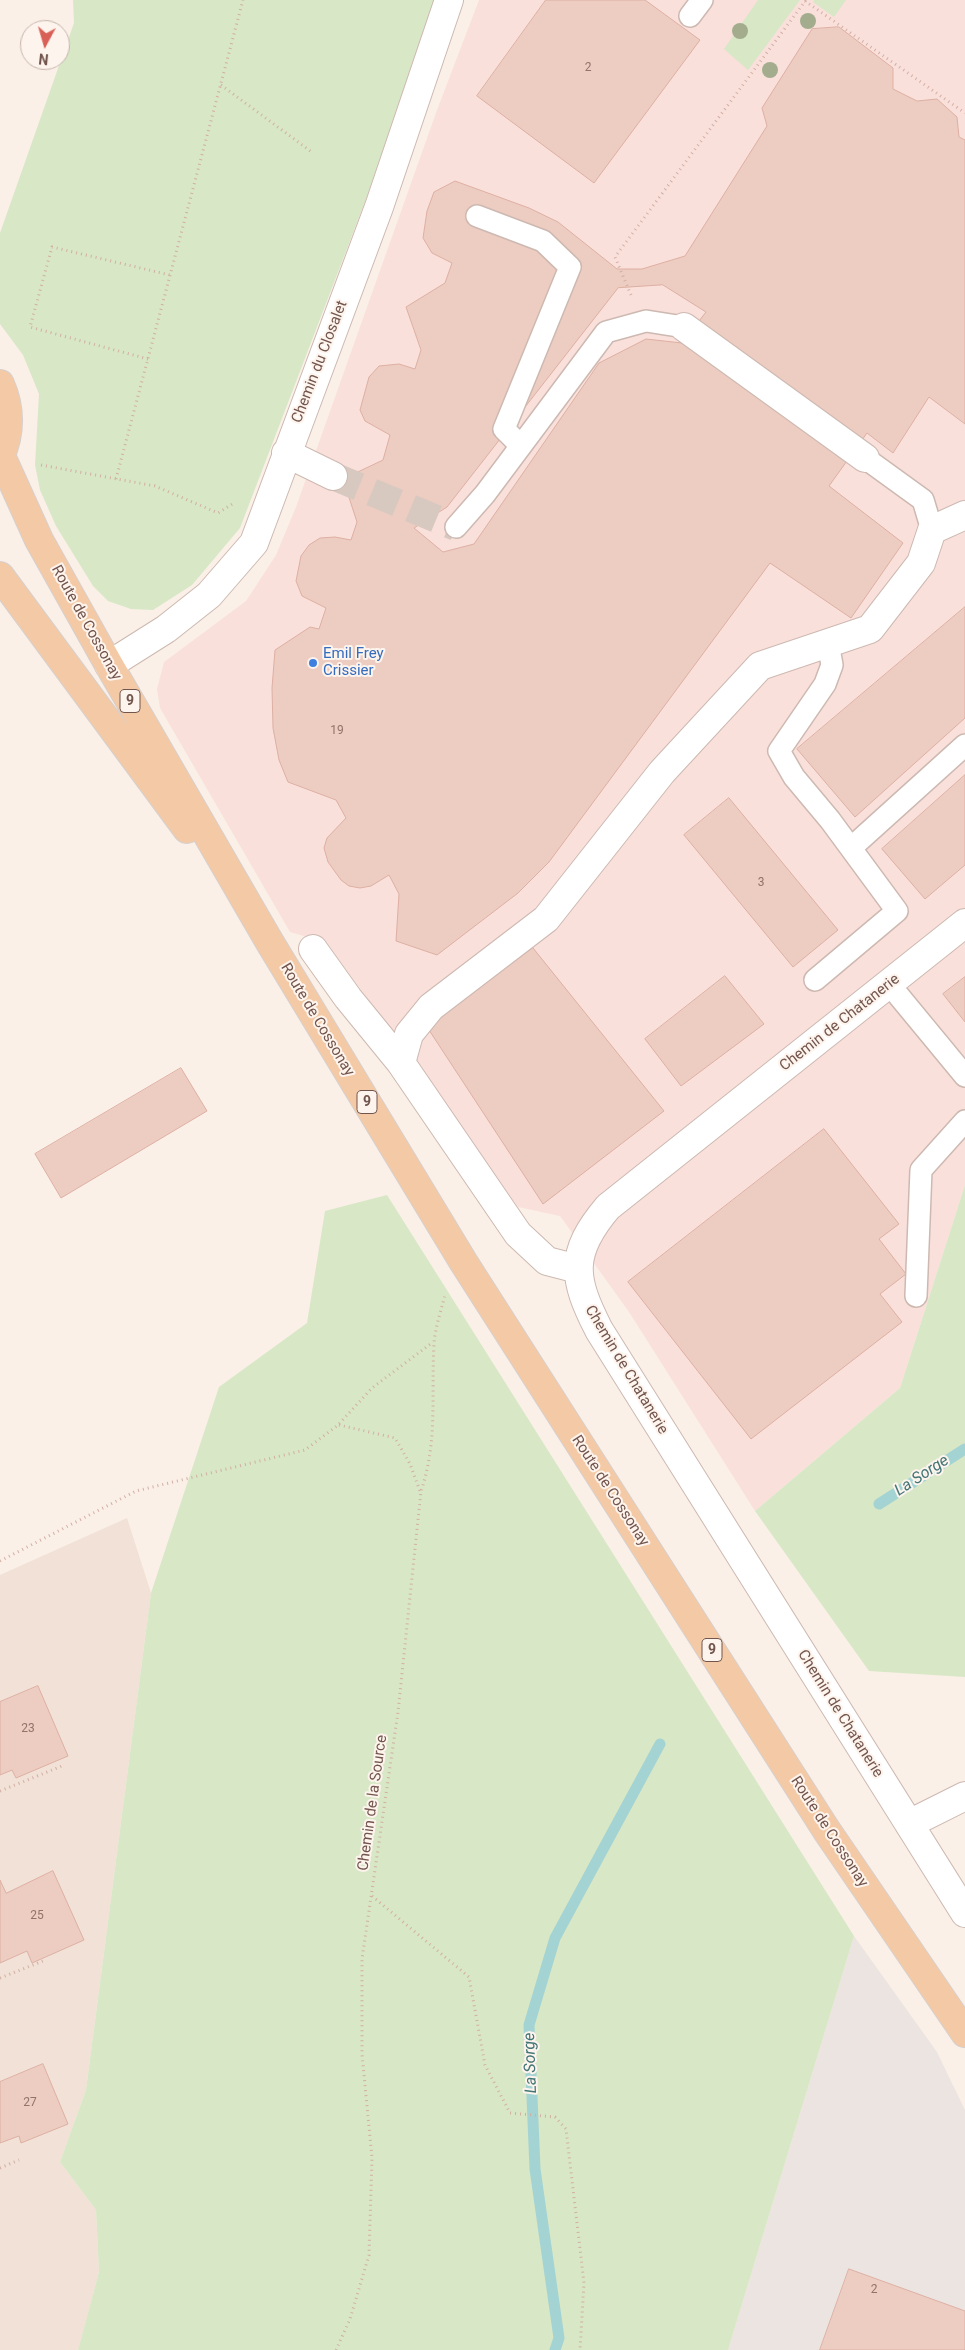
<!DOCTYPE html>
<style>
body{margin:0}
#map{position:relative;width:965px;height:2350px;overflow:hidden;background:#faf0e7;font-family:Roboto,sans-serif}
canvas{display:block}
.north{position:absolute;left:20px;top:20px;width:50px;height:50px;box-sizing:border-box;background:#fdf4ed;border:1px solid #c5b4ad;border-radius:50%;rotate:186deg;font-size:14px;font-weight:700;line-height:20px;text-align:center;color:#72554d}
.north::after{content:'';display:block;margin:auto;width:18px;height:22px;background:#d96057;clip-path:polygon(50% 0,100% 100%,50% 72%,0 100%)}
</style>
<div id="map">
<canvas width="965" height="2350"></canvas>
<div class="north">N</div>
</div>
<script>
const ctx = document.querySelector('canvas').getContext('2d');
ctx.lineJoin = 'round';
function fillPath(path, color) {
  ctx.fillStyle = color;
  ctx.fill(path, 'evenodd');
}
function strokePath(path, color, width, dash) {
  ctx.strokeStyle = color;
  ctx.lineWidth = width;
  ctx.lineCap = dash ? 'butt' : 'round';
  ctx.setLineDash(dash || []);
  ctx.stroke(path);
}
function drawText(font, color, halo, rows, align = 'center') {
  ctx.font = font + ' Roboto,sans-serif';
  ctx.lineWidth = 4;
  ctx.setLineDash([]);
  ctx.textBaseline = 'middle';
  ctx.strokeStyle = halo;
  ctx.fillStyle = color;
  for (const [text, x, y, turn = 0] of rows) {
    ctx.save();
    ctx.translate(x, y);
    ctx.rotate((+turn || 0) * Math.PI / 180);
    ctx.textAlign = isNaN(turn) ? turn : align;
    if (halo) ctx.strokeText(text, 0, 0);
    ctx.fillText(text, 0, 0);
    ctx.restore();
  }
}
fillPath(new Path2D(`
 M127,1518L151,1593L86,2090L60,2162L96,2210L99,2272L78,2350H0V1575Z`), '#f1e1d6');
fillPath(new Path2D(`
 M479,0H965V1185L900,1388L755,1511L629,1312L560,1216L518,1207L327,943L290,932L160,708L157,689L164,662L246,601L276,555L296,507L437,110Z`), '#fae0db');
fillPath(new Path2D(`
 M854,1936L937,2052L965,2110V2350H728Z`), '#ebe4e0');
fillPath(new Path2D(`
 M73,0H437L366,199L240,528L192,585L153,610L131,609L108,601L93,586L56,526L40,490L35,465L39,394L23,355L0,324V233L74,23Z
 M758,0H800L748,70L724,49Z
 M814,0H846L834,17L813,2Z
 M965,1185V1677L869,1671L755,1511L900,1388Z
 M387,1195L854,1936L728,2350H78L99,2272L96,2210L60,2162L86,2090L151,1593L219,1387L307,1323L325,1211Z`), '#d8e7c6');
strokePath(new Path2D(`
 M879,1504L965,1449
 M555,2350L559,2338L535,2169L529,2025L555,1938L660,1744`), '#a4d3d3', 11);
const building = new Path2D(`
 M546,0H645L700,40L594,183L477,96Z
 M839,27L893,68V89L917,101L937,99L957,117L959,137L965,140V424L929,397L893,453L867,433L829,486L903,543L851,618L770,563L549,862L518,893L437,955L396,941L399,894L389,875L371,886L360,888L349,886L341,880L328,862L324,848L327,838L346,818L336,800L288,782L279,760L273,728L272,688L275,650L310,627L319,629L326,608L302,596L296,581L301,556L309,545L320,538L335,537L351,540L357,522L343,479L383,460L390,435L365,421L360,410L369,377L379,366L399,364L415,369L421,350L406,307L445,283L452,263L432,253L423,238L427,211L434,192L455,181L529,208L558,222L617,269H642L685,256L767,126L762,108L812,29ZM663,285L706,312L682,343L646,339L599,363L474,544L443,552L414,528L447,507L618,288Z
 M965,607V718L855,817L797,749Z
 M965,775V865L925,899L882,849Z
 M729,798L838,930L793,967L684,835Z
 M533,948L664,1111L543,1204L427,1027Z
 M725,976L764,1024L681,1086L645,1039Z
 M965,977V1022L943,994Z
 M181,1068L207,1111L61,1198L35,1154Z
 M824,1129L899,1224L879,1239L906,1274L880,1294L902,1322L751,1439L628,1282Z
 M38,1686L68,1756L16,1778L12,1770L0,1775V1702Z
 M53,1871L84,1940L32,1963L27,1951L0,1963V1880L6,1893Z
 M43,2064L68,2124L21,2143L19,2136L0,2143V2082Z
 M849,2269L965,2311V2350H820Z`);
fillPath(building, '#edccc1');
strokePath(building, '#deb0a3', 1);
strokePath(new Path2D(`
 M333,476L456,527`), '#d8c9c0', 28, [28, 14]);
const service = new Path2D(`
 M690,16L702,0
 M477,216L543,241L570,267L504,429L521,446
 M865,458L923,500L932,530
 M456,527L485,494L606,332L646,321L684,327
 M851,848L965,745
 M815,980L897,911L830,820L794,777L779,751L825,684L832,665L828,643
 M889,984L965,1076
 M916,1296L921,1170L965,1121`);
const minor = new Path2D(`
 M684,327L865,458
 M286,453L333,476
 M109,665L166,629L209,595L254,543L379,207L449,0
 M965,923L608,1207C568,1254 573,1279 599,1330L965,1913
 M313,949L348,998L401,1063L518,1234L547,1261L578,1269
 M401,1063L409,1034L431,1007L546,919L662,772L760,666L870,629L921,563L932,530L965,515
 M909,1824L965,1796`);
const primary = new Path2D(`
 M0,384C11,409 11,432 0,457
 M1,456L39,540L109,665L269,941L464,1263L827,1831L965,2033
 M0,576L187,829`);
strokePath(service, '#cdb9b1', 24);
strokePath(minor, '#cdb9b1', 30);
strokePath(primary, '#d8cfcd', 30);
strokePath(new Path2D(`
 M805,1L965,113
 M221,85L313,153
 M631,295L615,257L806,0
 M148,359L30,327L52,247L170,275
 M41,465L155,486L218,513L234,503
 M116,479L243,0
 M339,1425L395,1438L410,1464L420,1491
 M0,1561L136,1491L305,1450L338,1425L372,1388L433,1342
 M0,1791L62,1766
 M372,1896L469,1977L485,2065L510,2113L555,2117L566,2129L584,2283L580,2350
 M0,1978L43,1961
 M0,2168L19,2160
 M336,2350L350,2319L369,2255L372,2158L362,2054V1959L398,1712L421,1491C438,1441 431,1396 434,1344C435,1328 441,1311 445,1295`), '#d2afa4', 3, [1, 4]);
strokePath(service, '#fff', 21);
strokePath(minor, '#fff', 28);
strokePath(primary, '#f3caa5', 28);
ctx.fillStyle = '#a3ad8e';
for (const [x, y] of [
 [808,21],
 [740,31],
 [770,70]
]) {
  ctx.beginPath();
  ctx.arc(x, y, 8, 0, 2 * Math.PI);
  ctx.fill();
}
for (const [x, y, r, color] of [
 [313,663,5,"#3f7fe0"]
]) {
  const dot = new Path2D();
  dot.arc(x, y, r, 0, 2 * Math.PI);
  ctx.fillStyle = color;
  ctx.fill(dot);
  strokePath(dot, '#fdf4ed', 2);
}
drawText('12px', '#91736a', null, [
 ["2",588,68],
 ["19",337,731],
 ["3",761,883],
 ["23",28,1729],
 ["25",37,1916],
 ["27",30,2103],
 ["2",874,2290]
]);
for (const [x, y, w] of [
 [130,701,20],
 [367,1102,20],
 [712,1650,20]
]) {
  const box = new Path2D();
  box.roundRect(x - w / 2, y - 11.5, w, 23, 4);
  ctx.fillStyle = '#fdf4ed';
  ctx.fill(box);
  strokePath(box, '#72554d', 1);
}
drawText('bold 14px', '#72554d', null, [
 ["9",130,701],
 ["9",367,1102],
 ["9",712,1650]
]);
drawText('15px', '#72554d', '#fdf4ed', [
 ["Chemin du Closalet",320,362,-69],
 ["Route de Cossonay",86,623,61],
 ["Route de Cossonay",317,1020,59],
 ["Chemin de Chatanerie",840,1023,-38],
 ["Chemin de Chatanerie",626,1370,59],
 ["Route de Cossonay",610,1491,57],
 ["Chemin de Chatanerie",840,1714,58],
 ["Chemin de la Source",373,1803,-82],
 ["Route de Cossonay",829,1832,57]
]);
drawText('15px', '#366cbe', '#fdf4ed', [
 ["Emil Frey",323,654],
 ["Crissier",323,671]
], 'left');
drawText('italic 16px', '#427576', '#fdf4ed', [
 ["La Sorge",922,1476,-33],
 ["La Sorge",531,2063,-92]
]);
</script>
